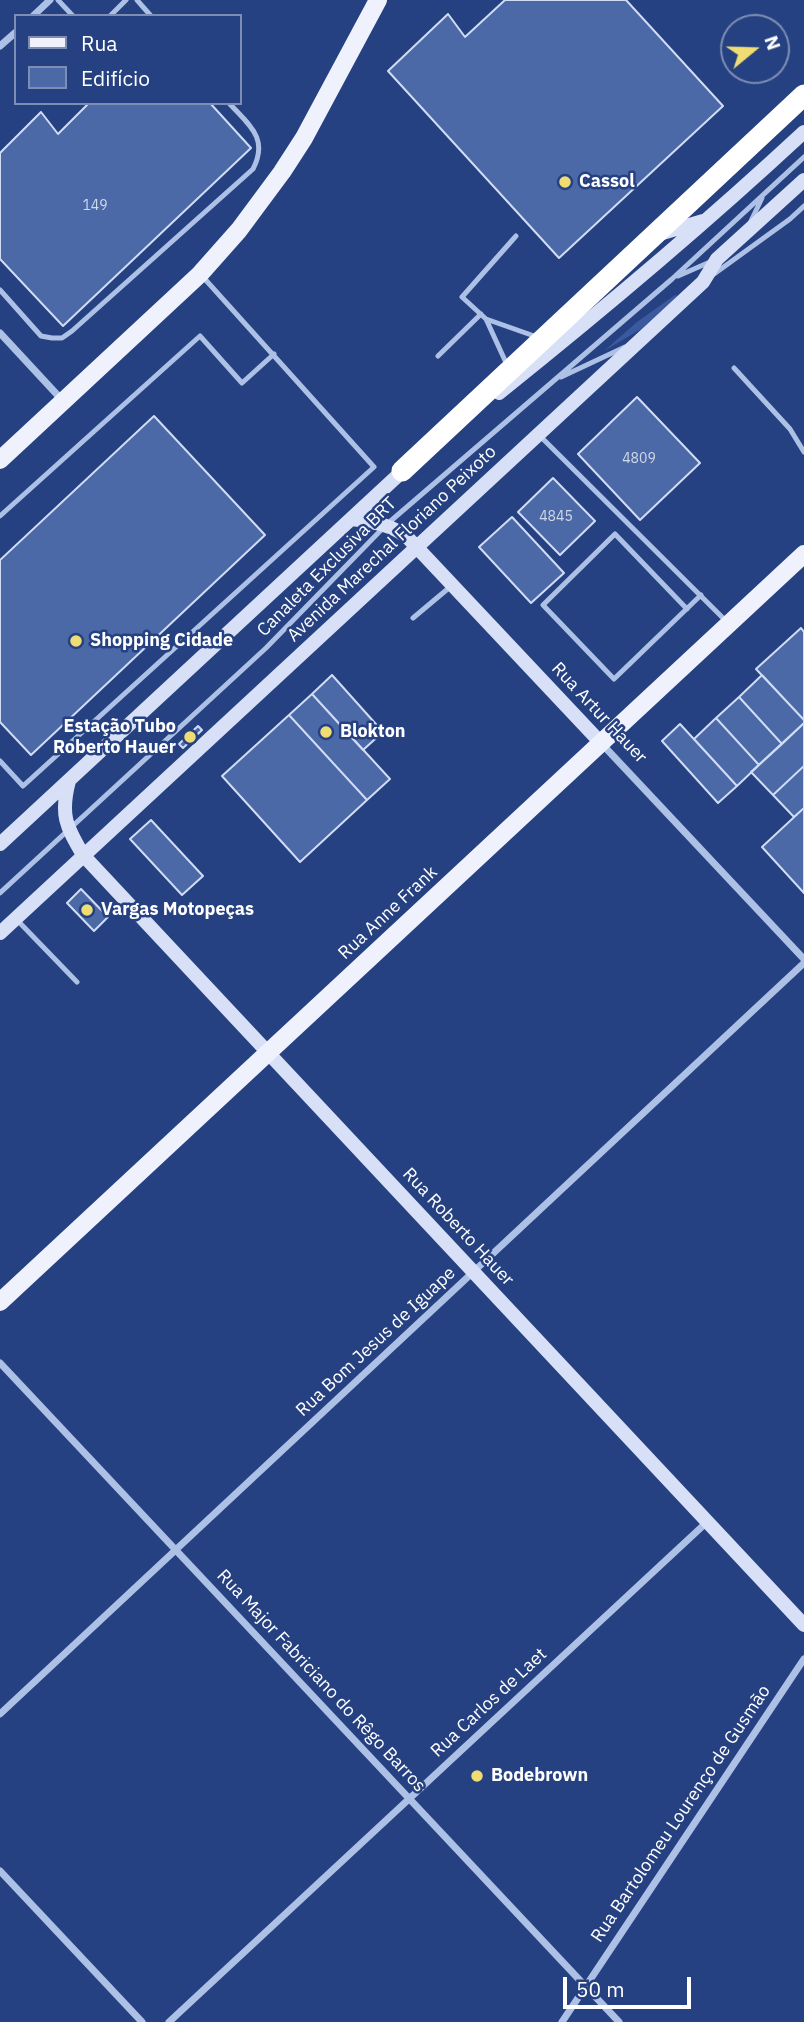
<!DOCTYPE html>
<meta charset="utf-8">
<style>
body{margin:0}
#map{position:relative;width:804px;height:2022px;overflow:hidden;background:#264181;font-family:"IBM Plex Sans",sans-serif}
canvas{display:block}
.legend{position:absolute;left:14px;top:14px;width:228px;height:91px;box-sizing:border-box;background:#264181;border:2px solid #7d8db3;margin:0;padding:9px 12px;list-style:none;font-size:21px;color:#fff}
.legend li{display:flex;align-items:center;gap:14px;height:35px}
.legend b{width:35px;border:2px solid #7d8db3}
.north{position:absolute;left:720px;top:14px;width:70px;height:70px;box-sizing:border-box;background:#264181;border:2px solid #7d8db3;border-radius:50%;rotate:71deg;font-size:19px;font-weight:700;line-height:28px;text-align:center;color:#fff}
.north::after{content:'';display:block;margin:auto;width:24px;height:32px;background:#efdc73;clip-path:polygon(50% 0,100% 100%,50% 72%,0 100%)}
.scale{position:absolute;left:563px;top:1977px;width:128px;height:32px;box-sizing:border-box;border:4px solid #fff;border-top:0;padding-left:9px;font-size:21px;line-height:24px;white-space:nowrap;color:#fff;-webkit-text-stroke:5px #264181;paint-order:stroke}
</style>
<div id="map">
<canvas width="804" height="2022"></canvas>
<ul class="legend">
<li><b style="height:9px;background:#eff2fd"></b>Rua</li>
<li><b style="height:19px;background:#4b68a7"></b>Edifício</li>
</ul>
<div class="north">N</div>
<div class="scale">50 m</div>
</div>
<script>
const ctx = document.querySelector('canvas').getContext('2d');
ctx.lineJoin = 'round';
function fillPath(path, color) {
  ctx.fillStyle = color;
  ctx.fill(path, 'evenodd');
}
function strokePath(path, color, width, dash) {
  ctx.strokeStyle = color;
  ctx.lineWidth = width;
  ctx.lineCap = dash ? 'butt' : 'round';
  ctx.setLineDash(dash || []);
  ctx.stroke(path);
}
function drawText(font, color, halo, rows, align = 'center') {
  ctx.font = font + ' "IBM Plex Sans",sans-serif';
  ctx.lineWidth = 5;
  ctx.setLineDash([]);
  ctx.textBaseline = 'middle';
  ctx.strokeStyle = halo;
  ctx.fillStyle = color;
  for (const [text, x, y, turn = 0] of rows) {
    ctx.save();
    ctx.translate(x, y);
    ctx.rotate((+turn || 0) * Math.PI / 180);
    ctx.textAlign = isNaN(turn) ? turn : align;
    if (halo) ctx.strokeText(text, 0, 0);
    ctx.fillText(text, 0, 0);
    ctx.restore();
  }
}
fillPath(new Path2D(`
 M675,295L678,296L641,329L604,351L637,322Z`), '#3b599e');
const building = new Path2D(`
 M505,0H626L723,106L559,258L388,71L448,14L465,37Z
 M89,103H210L251,148L63,326L0,259V153L41,112L58,134Z
 M637,397L700,463L640,520L578,454Z
 M154,416L265,535L31,755L0,722V560Z
 M553,478L595,521L560,555L518,512Z
 M512,517L564,573L531,603L479,547Z
 M801,628L804,632V720L756,669Z
 M332,675L383,732L363,750L312,694Z
 M762,675L804,720V723L782,744L739,697Z
 M312,694L390,779L367,800L289,715Z
 M739,697L782,744L759,765L716,718Z
 M289,715L367,800L300,862L222,776Z
 M716,718L759,765L737,786L694,739Z
 M804,723V766L773,795L751,772Z
 M680,724L737,786L718,803L662,741Z
 M198,726L202,730L183,748L179,744Z
 M804,766V808L794,817L773,795Z
 M804,808V893L762,847Z
 M151,820L203,876L182,895L130,839Z
 M81,889L108,917L94,931L67,903Z`);
fillPath(building, '#4b68a7');
strokePath(building, '#d1dcf5', 2);
strokePath(new Path2D(`
 M58,0L73,16
 M137,0L151,16
 M110,16L126,0
 M751,221L762,198
 M516,236L462,297L486,319L537,337
 M714,274L790,219L804,206
 M678,276L710,262
 M0,290L41,336L52,338H62L72,331L253,169C269,138 249,125 229,103
 M486,319L508,367
 M438,356L481,314
 M734,368L790,429L804,452
 M561,377L625,347
 M540,436L726,621
 M0,516L200,336L242,383L274,354
 M687,609L615,534L543,605L614,679L701,595
 M413,618L450,587
 M0,761L23,786L374,467L203,277
 M0,893L266,648L386,525L672,279L804,157
 M18,921L77,982`), '#adc0e6', 5);
strokePath(new Path2D(`
 M33,16L50,0
 M0,46L16,32
 M0,333L63,401
 M601,743L804,959
 M0,1363L619,2022
 M0,1714L804,963
 M0,1871L142,2022
 M169,2022L707,1522
 M562,2022L804,1659`), '#adc0e6', 7);
strokePath(new Path2D(`
 M659,234L703,221
 M499,393C604,309 706,223 804,132
 M351,519C373,522 392,524 409,539L601,743
 M69,781C60,815 66,826 83,855L804,1625
 M0,844L407,467
 M0,933L703,282L717,259L804,180`), '#d7e0f6', 14);
strokePath(new Path2D(`
 M0,460L200,274L239,230L282,172L304,138L378,0
 M0,1302L804,554`), '#eff2fd', 18);
strokePath(new Path2D(`
 M402,471L804,95`), '#fff', 21);
for (const [x, y, r, color] of [
 [565,182,7,"#efdc73"],
 [76,641,7,"#efdc73"],
 [326,732,7,"#efdc73"],
 [190,737,7,"#efdc73"],
 [87,910,7,"#efdc73"],
 [477,1776,7,"#efdc73"]
]) {
  const dot = new Path2D();
  dot.arc(x, y, r, 0, 2 * Math.PI);
  ctx.fillStyle = color;
  ctx.fill(dot);
  strokePath(dot, '#264181', 2.5);
}
drawText('14px', '#d2d9e9', null, [
 ["149",95,206],
 ["4809",639,459],
 ["4845",556,517]
]);
drawText('bold 18px', '#fff', '#264181', [
 ["Cassol",579,182],
 ["Shopping Cidade",90,641],
 ["Estação Tubo",176,727,"right"],
 ["Roberto Hauer",176,748,"right"],
 ["Blokton",340,732],
 ["Vargas Motopeças",101,910],
 ["Bodebrown",491,1776]
], 'left');
drawText('18px', '#fff', '#264181', [
 ["Avenida Marechal Floriano Peixoto",392,544,-43],
 ["Canaleta Exclusiva BRT",327,567,-45],
 ["Rua Artur Hauer",599,713,47],
 ["Rua Anne Frank",388,913,-43],
 ["Rua Roberto Hauer",458,1227,47],
 ["Rua Bom Jesus de Iguape",376,1342,-43],
 ["Rua Major Fabriciano do Rêgo Barros",321,1681,47],
 ["Rua Carlos de Laet",489,1703,-43],
 ["Rua Bartolomeu Lourenço de Gusmão",681,1814,-56]
]);
</script>
